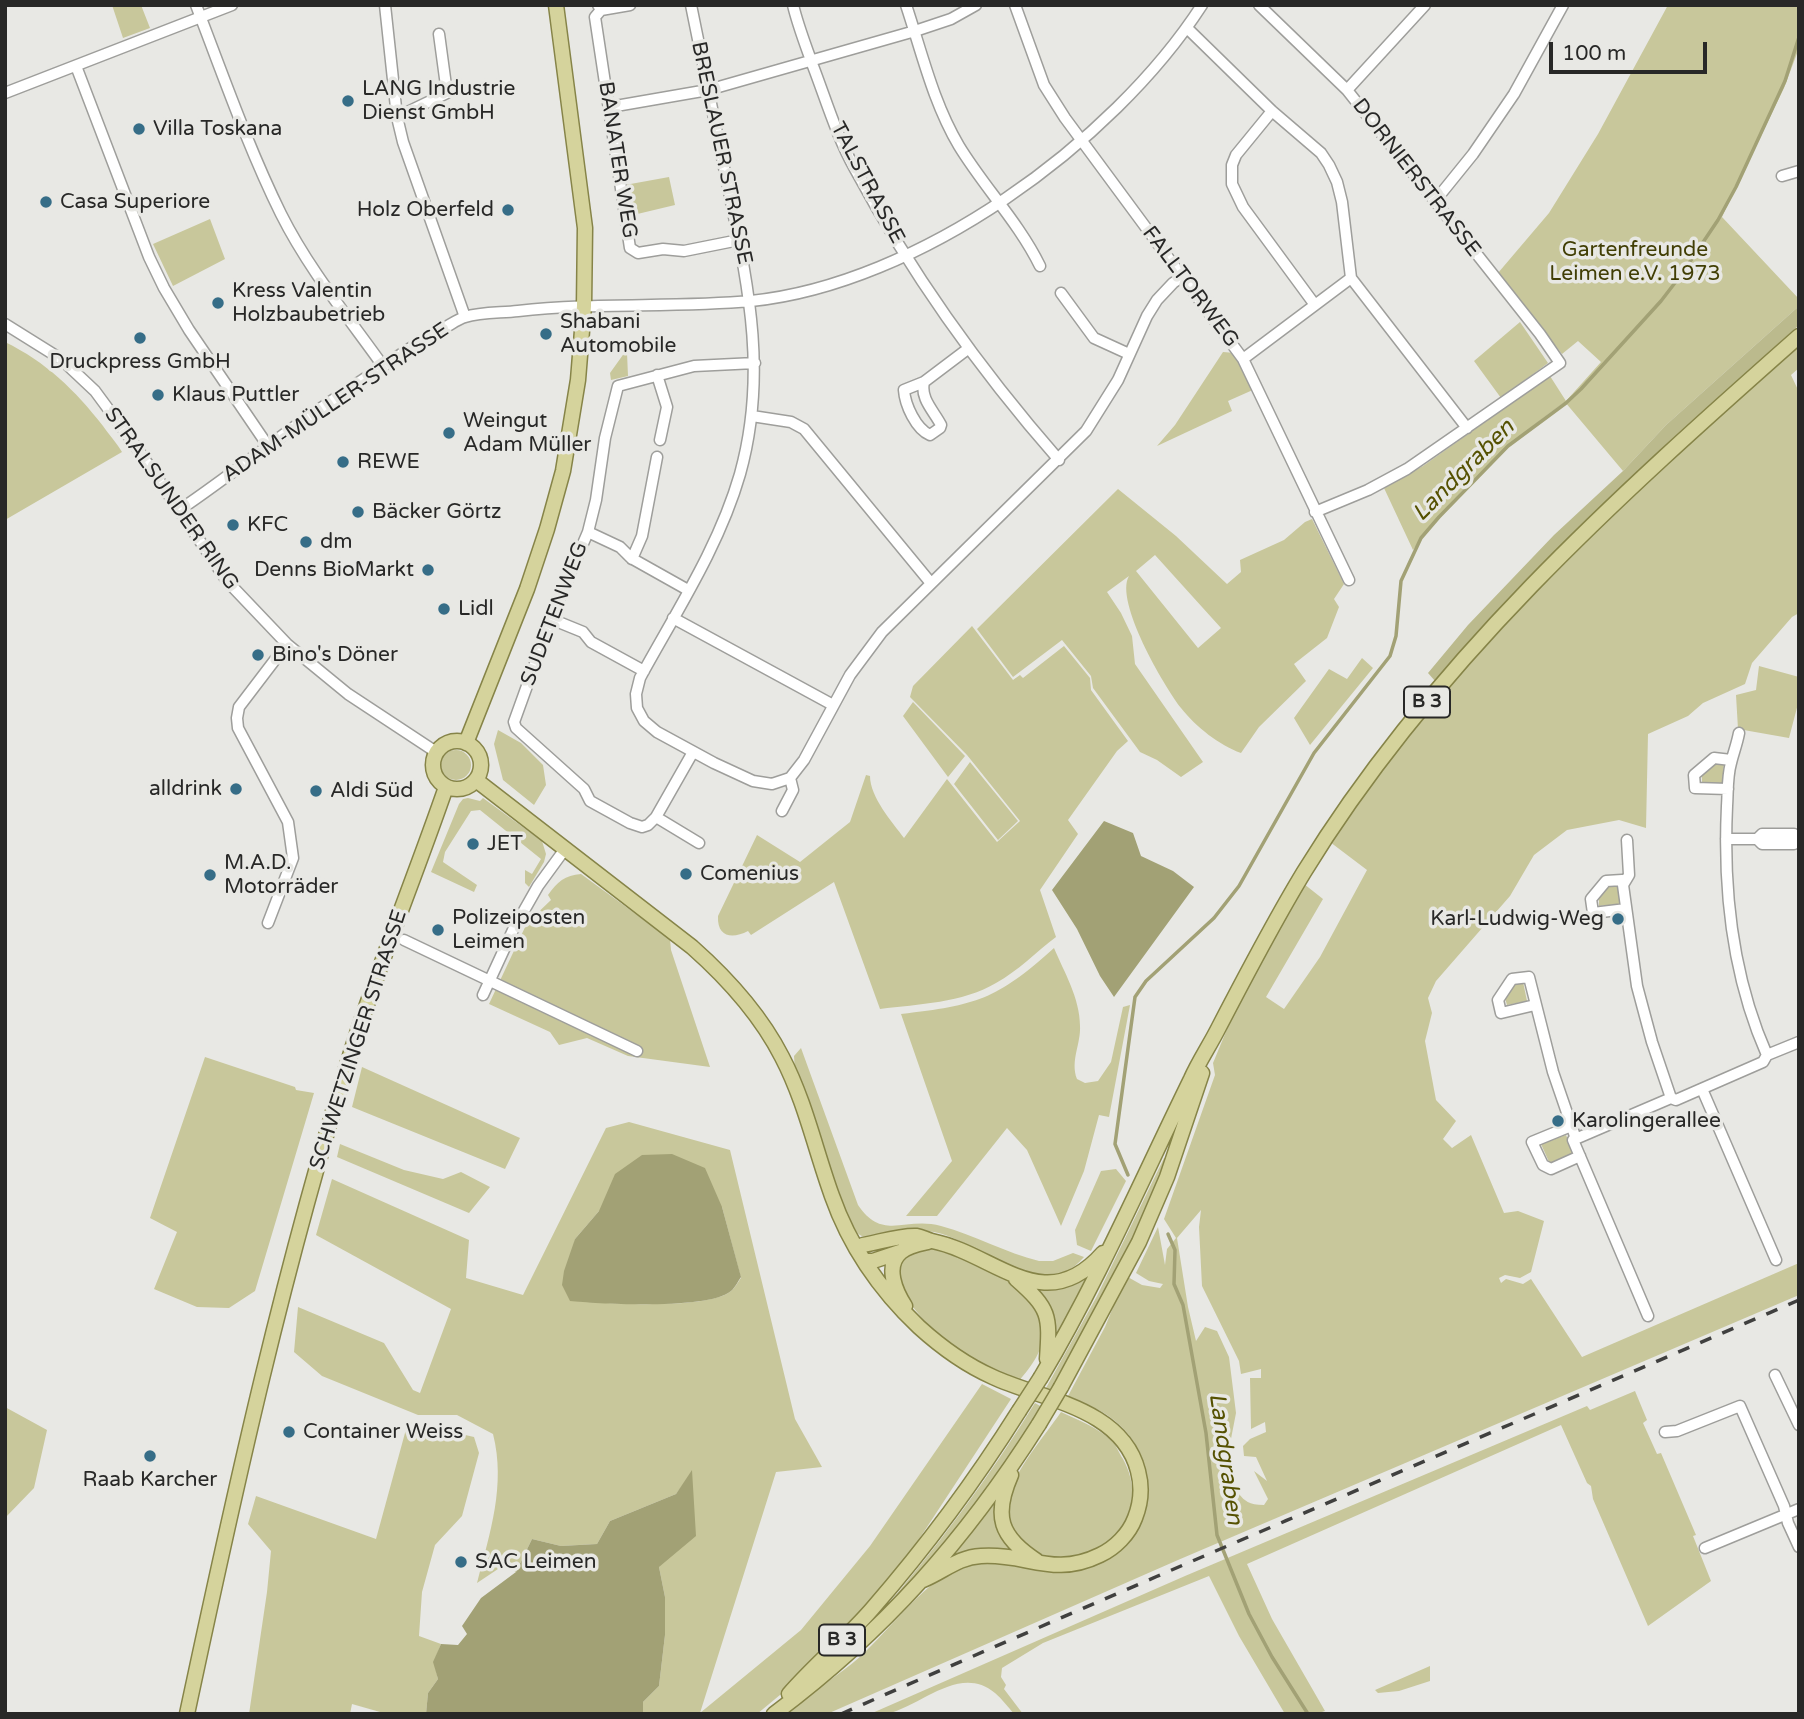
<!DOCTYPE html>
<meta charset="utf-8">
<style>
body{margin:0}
#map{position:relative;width:1804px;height:1719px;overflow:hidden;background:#e8e8e4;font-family:"Varela Round",sans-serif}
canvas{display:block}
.frame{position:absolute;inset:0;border:7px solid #282827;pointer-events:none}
.scale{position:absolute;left:1549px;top:42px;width:158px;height:32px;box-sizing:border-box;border:4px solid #282827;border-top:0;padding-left:9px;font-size:21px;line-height:24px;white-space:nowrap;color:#282827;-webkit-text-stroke:5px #e8e8e4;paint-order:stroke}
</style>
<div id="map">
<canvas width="1804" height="1719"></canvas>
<div class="frame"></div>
<div class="scale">100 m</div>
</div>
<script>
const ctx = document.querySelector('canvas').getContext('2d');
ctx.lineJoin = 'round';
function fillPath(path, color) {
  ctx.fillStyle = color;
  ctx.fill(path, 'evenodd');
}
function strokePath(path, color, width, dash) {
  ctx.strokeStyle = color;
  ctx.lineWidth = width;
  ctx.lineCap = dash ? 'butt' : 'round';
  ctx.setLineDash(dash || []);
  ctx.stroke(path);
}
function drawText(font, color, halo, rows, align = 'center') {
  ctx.font = font + ' "Varela Round",sans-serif';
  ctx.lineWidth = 7;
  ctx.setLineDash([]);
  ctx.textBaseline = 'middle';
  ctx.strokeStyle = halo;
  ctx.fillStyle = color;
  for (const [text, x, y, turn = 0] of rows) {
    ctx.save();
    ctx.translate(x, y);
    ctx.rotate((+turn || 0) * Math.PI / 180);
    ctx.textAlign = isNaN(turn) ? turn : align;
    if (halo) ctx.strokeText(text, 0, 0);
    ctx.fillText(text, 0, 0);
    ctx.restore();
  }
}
fillPath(new Path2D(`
 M112,5H141L150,28L123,38Z
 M1668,5H1799V48L1784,88L1722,217L1799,299V306L1666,425L1623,471L1565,402C1507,443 1455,492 1413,550L1384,488L1423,466L1550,376L1566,401L1601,362L1578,341L1562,354L1498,273L1549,213L1598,134Z
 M669,177L675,205L629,216L625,185Z
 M210,219L225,259L173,286L153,244Z
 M1520,322L1548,363L1501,398L1474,361Z
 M5,342C46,362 75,390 103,426C109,435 117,443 122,452L5,520Z
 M1799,345V368L1791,375L1799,392V613L1792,617L1752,663L1745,684L1703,703L1688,716L1648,734L1646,828L1619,820L1567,830L1534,855L1510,896L1436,981L1428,998L1432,1013L1425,1041L1436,1100L1456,1121L1443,1139L1452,1148L1471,1135L1504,1213L1518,1211L1544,1221L1531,1272L1520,1278L1505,1275L1499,1278L1501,1283L1506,1279L1523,1284L1531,1279L1582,1357L1799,1263V1295L1178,1560L827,1714H785C809,1693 837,1677 861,1656C889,1630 929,1577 963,1565C1006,1549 1045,1588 1098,1564C1104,1561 1111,1558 1117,1554C1160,1519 1157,1455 1115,1421C1101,1409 1084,1403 1068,1396L1105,1327L1126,1276L1142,1285L1160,1288L1163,1284L1149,1281L1136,1273L1158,1227L1165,1265L1167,1249L1176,1238L1164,1219L1215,1075L1213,1063L1242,993L1304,884L1323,899L1266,997L1284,1009L1320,957L1367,870L1330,842L1376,777L1478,652L1559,568L1681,449ZM1201,1210L1199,1227L1202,1286L1239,1361L1241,1374L1261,1369V1378H1250L1251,1429L1265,1422L1266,1432L1250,1439L1243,1446L1244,1456L1256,1457L1267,1481L1254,1471L1268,1499L1264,1505C1234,1505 1244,1485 1221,1485L1217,1441L1230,1444L1236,1413L1229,1357L1217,1331L1205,1327L1196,1341L1188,1307L1177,1238Z
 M625,352L627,353L628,376L611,380L610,373Z
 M1223,352L1235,353L1255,389L1228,401L1232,411L1157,446L1175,425Z
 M1118,489L1176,536L1227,584L1241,572L1240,560L1284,540L1305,522L1312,519L1344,584L1334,599L1339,607L1327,638L1294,664L1306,681L1259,727L1241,753C1219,745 1196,727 1181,708C1164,686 1114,601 1129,576L1107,592L1121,613L1132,636L1135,664L1203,762L1181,777L1157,760L1140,752L1093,688L1091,676L1062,640L1013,677L977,629ZM1155,555L1221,628L1198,648L1136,571Z
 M972,626L1013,680L1020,675L1023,678L1064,646L1090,678L1091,690L1128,741L1117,751L1068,820L1078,834L1040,890L1056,937C1036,952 1018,971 996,983C962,1003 919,1004 880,1009L834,882L751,935L748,931C733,939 717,938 718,916L757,835L800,862L850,822L866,775L870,776C870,797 892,822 904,838L947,779L997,842L1020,821L967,755L910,697L913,686Z
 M1362,658L1373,668L1310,745L1294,718L1329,669L1347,679Z
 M1759,666L1799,677V700L1789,738L1738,729L1736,695L1756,690Z
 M913,702L965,756L948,777L903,716Z
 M498,730L521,743L543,765L546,785L534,805L503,780L494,744Z
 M441 765a15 15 0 1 1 30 0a15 15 0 1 1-30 0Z
 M970,762L1018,821L998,840L954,784Z
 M1716,762L1724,764L1722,783H1702V775Z
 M468,798L480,801L483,798L542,841L546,854L544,862L529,887L525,883V870L532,874L541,859L480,810L471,811L445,852L443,862L477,885L474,892L431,872L459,804L463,799Z
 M581,874L670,939L671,950L710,1067L628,1056L587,1038L559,1045L550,1032L489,1004L527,923L551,900L548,895C557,882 565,875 581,874Z
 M1609,885H1619L1620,904L1599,906V898Z
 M1054,948C1064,972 1080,998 1080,1026C1081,1044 1070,1061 1077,1079L1085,1083L1098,1081L1111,1062L1123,1007L1130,1005L1109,1117L1099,1115L1084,1171L1061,1226L1027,1150L1007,1128L937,1216H906L952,1161L901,1014C977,1005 996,1000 1054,948Z
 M1523,982L1527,1001L1507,1005L1505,998L1515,984Z
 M801,1048L858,1205C883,1242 905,1216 941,1226C975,1235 1006,1253 1039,1261H1053L1073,1253L1084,1257C1041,1308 982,1241 934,1232C914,1229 872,1243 860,1235C845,1224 804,1096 795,1071L794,1056Z
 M205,1057L295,1087L296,1090L314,1093L255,1291L229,1308L197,1307L154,1289L177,1232L150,1218Z
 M362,1067L520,1138L505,1169L352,1107Z
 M629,1122L730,1150L795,1419L822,1467L776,1472L700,1713L801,1630L870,1546L982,1384L1011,1399L906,1559L865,1607L786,1690L757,1714H643V1702L659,1686L665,1635V1597L659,1567L692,1473L676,1494L610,1521L597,1544L561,1546L532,1539L516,1572L504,1565L477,1583C490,1533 506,1485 493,1434L457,1415H418L322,1376L294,1352L298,1307L384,1343L413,1390L420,1393L451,1309L316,1235L332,1179L469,1240L466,1278L523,1295L606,1128ZM722,1207L741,1278C738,1282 735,1288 731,1291C710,1310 599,1304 570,1300L575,1239L599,1211Z
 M1566,1135L1574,1154L1550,1164L1541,1144Z
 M340,1144L404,1170L443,1179L461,1172L490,1187L469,1213L337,1157Z
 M1164,1158L1168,1160L1141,1225L1052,1391L1046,1388L1097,1296Z
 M1116,1169L1126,1181L1091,1251L1077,1245L1075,1230L1101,1171Z
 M923,1248C930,1249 938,1248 945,1249C974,1255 1042,1295 1043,1328C1044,1351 1032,1365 1019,1381C998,1372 975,1363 956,1349C936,1335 881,1284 904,1258C908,1252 917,1251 923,1248Z
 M1091,1271L1054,1346L1034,1287Z
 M1635,1391L1647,1420L1643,1423L1657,1454L1661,1453L1696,1535L1693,1536L1711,1581L1648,1626L1593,1499L1591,1486L1587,1483L1561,1425L1247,1564L1272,1619L1325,1711L1316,1714H1285L1239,1636L1209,1576L1043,1643L1002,1668L1001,1677L1006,1685L1004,1689L1023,1714H1014C1008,1707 1002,1699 995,1693C960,1664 923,1705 887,1714C882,1715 876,1714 870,1714L1185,1576L1587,1406L1590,1410Z
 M1035,1403L1042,1407L970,1516L927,1569L877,1617C936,1549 988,1479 1035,1403Z
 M5,1407L47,1430L34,1488L5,1518Z
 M1061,1412C1078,1420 1097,1427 1112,1441C1116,1445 1119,1453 1123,1459C1159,1524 1082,1589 1024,1545C1013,1537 1005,1522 1006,1508C1007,1479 1044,1437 1061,1412Z
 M408,1422L474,1437L479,1453L462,1516L435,1545L422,1592L419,1636L441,1644L434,1662L438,1679L428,1693L426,1714H387L352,1704L350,1714H249L267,1592L271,1551L248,1524L256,1496L376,1539Z
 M997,1497L1021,1554L942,1565Z
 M1430,1666V1681L1399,1691L1378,1693L1375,1690Z`), '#c8c79b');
fillPath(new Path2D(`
 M1799,306V325L1612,495L1523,585L1435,681L1428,673L1468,625L1554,535L1623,471L1666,425Z`), '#bbba8d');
fillPath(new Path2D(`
 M1104,821L1133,833L1141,856L1173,871L1194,887L1114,997L1100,976L1077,929L1052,890Z
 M672,1154L705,1168L722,1207L741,1277C738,1281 735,1288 731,1291C710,1310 599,1304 570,1301L562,1285L564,1271L575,1239L599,1211L615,1174L642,1155Z
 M692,1470L696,1536L659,1567L665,1597V1635L659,1686L643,1702V1714H426L428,1693L438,1679L433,1662L441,1644L458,1645L467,1634L462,1626L481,1598L516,1572L532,1539L561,1546L597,1544L610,1521L676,1494Z`), '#a2a175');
strokePath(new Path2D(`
 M1128,1175L1115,1144L1135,997L1146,981L1214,918L1239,886L1314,753L1390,656L1396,636L1401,581L1421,538L1439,517L1508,446L1566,403L1581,389L1661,301L1681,275L1718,220L1736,187L1785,81L1799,37
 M1168,1234L1175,1250L1174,1284L1183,1305L1206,1433L1217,1535L1249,1614L1272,1657L1308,1714`), '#a2a175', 3.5);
const minor = new Path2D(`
 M196,5C223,75 248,147 281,214C308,268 348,317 383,366
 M385,5L397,117L403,142L465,317
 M598,5L601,10L595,17L630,248L638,253L663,249L684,251L739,240
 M691,5C703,66 716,126 728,187C748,285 768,374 740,474C719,547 676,612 640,678L636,694L637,708L644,721L657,732L714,763L753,781L772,784L790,778L804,760L850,675L882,632L1086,431L1118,380L1147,316L1157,300L1173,283L1183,276
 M793,5C798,26 806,46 813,66C826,100 837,137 855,169C911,273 981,371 1059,460
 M906,5C922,53 933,102 959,146C984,187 1019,223 1040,266
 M1015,5L1044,85L1065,118L1243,359L1349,580
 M1259,5L1347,90L1540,334L1560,363L1407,469L1368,490L1315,512
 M601,10L630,5
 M1187,28L1272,111L1321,153L1329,165L1337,182L1342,202L1351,278L1467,428
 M76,66L149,257L164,288L189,330L268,446
 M1347,90L1425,5
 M5,93L232,5
 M610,107L708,90L915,31L951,19L976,5
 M1272,111L1236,155L1232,165V184L1243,207L1315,305
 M397,117L447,93L439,34
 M1782,176L1799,171
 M1435,201L1473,154L1514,94L1563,5
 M1061,293L1094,338L1129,354
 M5,324L61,359L95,391L137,448L227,581L287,644L348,694L436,752
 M1243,359L1351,278
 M657,375L667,407L660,440
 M924,382C920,399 934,411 941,425L940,428L930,435C916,429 905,405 904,390L924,382L969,348
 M752,416L791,422L804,429L930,582
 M178,511C211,489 243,464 275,441C307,417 340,395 373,373C396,357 419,342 444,328C450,325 458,319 465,317C481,312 501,313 518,311C595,302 673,308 751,301C918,284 1112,144 1202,5
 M588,532L620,547L631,558L688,590
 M632,559L642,536L657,457
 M673,618L833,705
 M551,619L583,632L591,642L644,671
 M1739,733C1737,744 1733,754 1731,763C1727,777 1728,792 1727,806C1723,890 1733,978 1767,1055
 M693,752L656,817L648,825L642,827L630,823L590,801L584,789L516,728L514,722L554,611L588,532L596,500L605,438L618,386L694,366L755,363
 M1728,789L1695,788L1694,775L1714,758L1731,760
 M782,811L793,790L790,778
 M656,817L699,843
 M1726,839H1757L1762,834H1794L1799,839
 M1757,839L1762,844H1794L1799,840
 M1627,840L1629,875L1623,885L1637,986L1652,1042L1671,1098
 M1623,885L1622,880L1606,881L1591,899L1593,913L1626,909
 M268,923L293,858L288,822L238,728L237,718L239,707L287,644
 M404,940L637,1051
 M483,995L513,930L538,886L565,849
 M1535,1005L1501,1013L1498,1000L1512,979L1529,977L1553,1072L1576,1139
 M1702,1089L1776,1260
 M1571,1126L1532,1142L1543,1165L1551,1169L1580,1156
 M1648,1316L1573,1140L1671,1098L1676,1100L1763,1062L1767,1055L1799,1042
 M1775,1375L1799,1425
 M1665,1432L1677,1431L1740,1406L1784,1506L1788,1523L1799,1547
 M1705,1548L1799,1509`);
const major = new Path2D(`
 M433 765a24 24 0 1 1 48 0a24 24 0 1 1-48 0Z
 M466,743L527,589L547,529L563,471L578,380L584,306L585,228L556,5
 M476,780L692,947C727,978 760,1014 782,1057C805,1101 815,1149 832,1196C850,1247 880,1290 919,1327C941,1347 966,1365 993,1377C1043,1400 1122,1408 1138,1471C1142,1486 1141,1503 1135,1518C1129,1534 1115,1548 1100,1555C1053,1578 1027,1553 981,1556C958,1557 943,1572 923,1580
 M857,1250L863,1245C880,1242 900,1235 917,1236C922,1237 927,1240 932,1241C996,1254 1044,1320 1103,1253
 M864,1261H873L900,1252
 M1016,1279C1050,1309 1050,1315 1047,1359
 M905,1306C896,1292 884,1266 901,1252C908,1246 919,1244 928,1242
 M1041,1377C1098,1281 1142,1179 1191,1079C1199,1061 1210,1045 1219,1027C1246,975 1273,923 1304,872C1432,663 1617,497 1799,336
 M1061,1387L1139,1242L1167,1177L1202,1073
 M1011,1475C993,1516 1000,1537 1037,1561
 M789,1694C815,1664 846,1639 872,1609C926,1547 975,1481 1019,1411
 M187,1714C235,1489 284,1266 353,1046C381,959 416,874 446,787
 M774,1714C884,1632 966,1539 1039,1424`);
strokePath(minor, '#9e9e9b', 13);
strokePath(major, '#868448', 17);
strokePath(minor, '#fff', 10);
strokePath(major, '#d5d39c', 14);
strokePath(new Path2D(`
 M841,1714C1159,1574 1480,1438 1799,1300`), '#40403f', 3.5, [12, 12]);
const majorBridge = new Path2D(`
 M1019,1411L1041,1377
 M1039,1424L1061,1387`);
strokePath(majorBridge, '#868448', 17, []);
strokePath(majorBridge, '#d5d39c', 14);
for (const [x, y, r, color] of [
 [348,101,7,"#366d87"],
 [139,129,7,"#366d87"],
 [46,202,7,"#366d87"],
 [508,210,7,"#366d87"],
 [218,303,7,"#366d87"],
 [546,334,7,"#366d87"],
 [140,338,7,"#366d87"],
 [158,395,7,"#366d87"],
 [449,433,7,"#366d87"],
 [343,462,7,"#366d87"],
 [358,512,7,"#366d87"],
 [233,525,7,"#366d87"],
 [306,542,7,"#366d87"],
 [428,570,7,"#366d87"],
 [444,609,7,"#366d87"],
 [258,655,7,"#366d87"],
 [236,789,7,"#366d87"],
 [316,791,7,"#366d87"],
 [473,844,7,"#366d87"],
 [686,874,7,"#366d87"],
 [210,875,7,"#366d87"],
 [1618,919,7,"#366d87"],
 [438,930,7,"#366d87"],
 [1558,1121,7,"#366d87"],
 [289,1432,7,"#366d87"],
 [150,1456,7,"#366d87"],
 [461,1562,7,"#366d87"]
]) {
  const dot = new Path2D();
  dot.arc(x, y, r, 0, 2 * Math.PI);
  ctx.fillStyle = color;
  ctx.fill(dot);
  strokePath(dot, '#e8e8e4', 2.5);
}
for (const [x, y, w] of [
 [1427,702,46],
 [842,1640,46]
]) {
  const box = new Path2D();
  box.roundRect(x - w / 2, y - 15.5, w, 31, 5);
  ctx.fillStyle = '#e8e8e4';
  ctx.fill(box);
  strokePath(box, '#282827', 2);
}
drawText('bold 19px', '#282827', null, [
 ["B 3",1427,702],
 ["B 3",842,1640]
]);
drawText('21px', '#282827', '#e8e8e4', [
 ["LANG Industrie",362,89],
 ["Dienst GmbH",362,113],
 ["Villa Toskana",153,129],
 ["Casa Superiore",60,202],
 ["Holz Oberfeld",494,210,"right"],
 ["Kress Valentin",232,291],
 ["Holzbaubetrieb",232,315],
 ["Shabani",560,322],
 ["Automobile",560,346],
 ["Druckpress GmbH",140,362,"center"],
 ["Klaus Puttler",172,395],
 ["Weingut",463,421],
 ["Adam Müller",463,445],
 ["REWE",357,462],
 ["Bäcker Görtz",372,512],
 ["KFC",247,525],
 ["dm",320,542],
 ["Denns BioMarkt",414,570,"right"],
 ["Lidl",458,609],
 ["Bino's Döner",272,655],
 ["alldrink",222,789,"right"],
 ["Aldi Süd",330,791],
 ["JET",487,844],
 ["M.A.D.",224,863],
 ["Motorräder",224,887],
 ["Comenius",700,874],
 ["Polizeiposten",452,918],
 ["Leimen",452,942],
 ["Karl-Ludwig-Weg",1604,919,"right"],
 ["Karolingerallee",1572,1121],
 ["Container Weiss",303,1432],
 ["Raab Karcher",150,1480,"center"],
 ["SAC Leimen",475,1562]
], 'left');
drawText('21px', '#282827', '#e8e8e4', [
 ["BRESLAUER STRASSE",721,153,78],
 ["BANATER WEG",617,160,81],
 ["DORNIERSTRASSE",1416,178,52],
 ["TALSTRASSE",867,183,62],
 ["FALLTORWEG",1190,287,53],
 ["ADAM-MÜLLER-STRASSE",336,403,-34],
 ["STRALSUNDER RING",171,499,55],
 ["SUDETENWEG",555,614,-69],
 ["SCHWETZINGER STRASSE",359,1040,-72]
]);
drawText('21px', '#413e05', '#e8e8e4', [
 ["Gartenfreunde",1635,250],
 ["Leimen e.V. 1973",1635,274]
]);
drawText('italic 23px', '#555101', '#e8e8e4', [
 ["Landgraben",1464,471,-45],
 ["Landgraben",1225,1459,82]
]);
</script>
